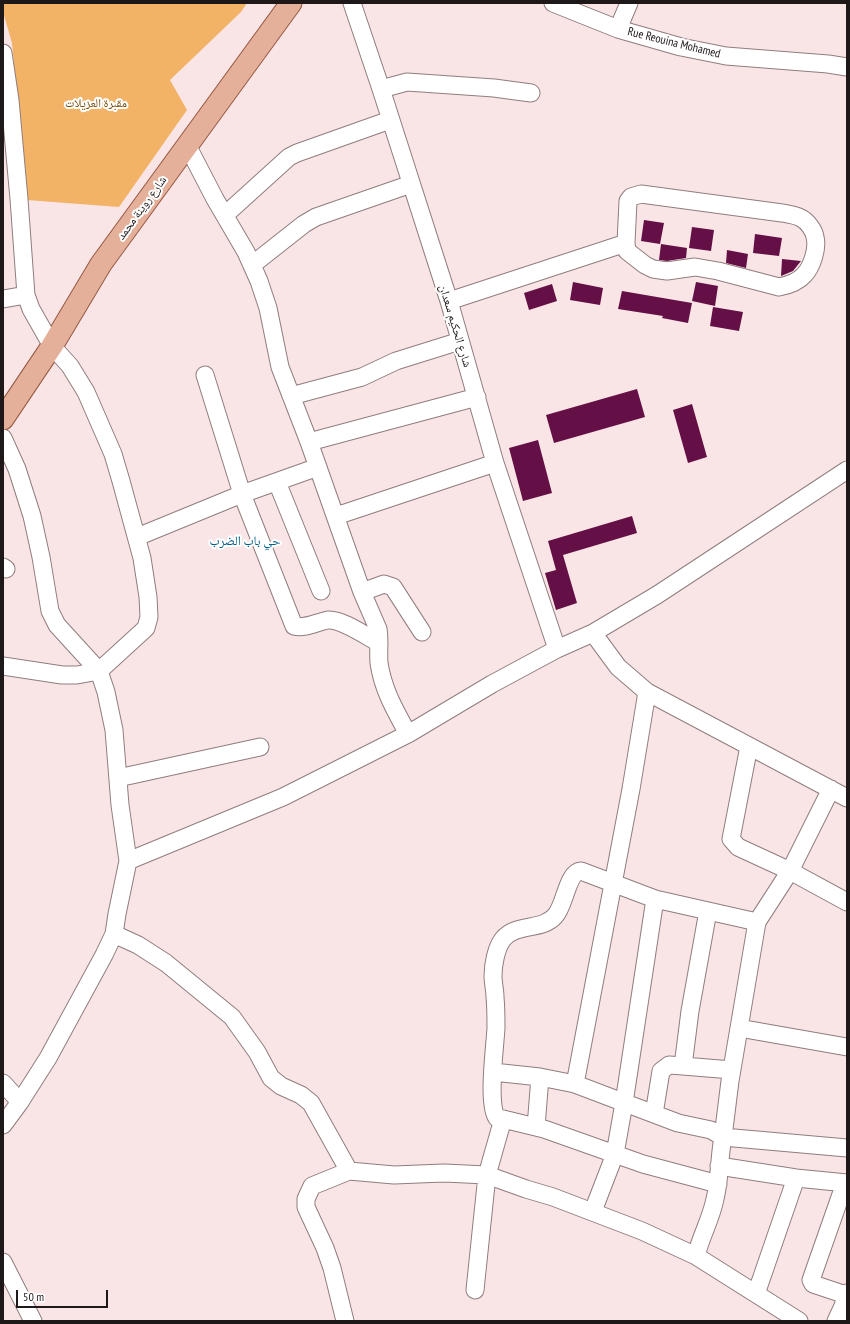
<!DOCTYPE html>
<meta charset="utf-8">
<style>
body{margin:0}
#map{position:relative;width:850px;height:1324px;overflow:hidden;background:#fae5e6;font-family:"PT Sans Narrow",sans-serif}
canvas{display:block}
.frame{position:absolute;inset:0;border:4px solid #1f1819;pointer-events:none}
.scale{position:absolute;left:16px;top:1290px;width:92px;height:18px;box-sizing:border-box;border:2px solid #1f1819;border-top:0;padding-left:5px;font-size:12px;line-height:14px;white-space:nowrap;color:#1f1819;-webkit-text-stroke:3px #fff;paint-order:stroke}
</style>
<div id="map">
<canvas width="850" height="1324"></canvas>
<div class="frame"></div>
<div class="scale">50 m</div>
</div>
<script>
const ctx = document.querySelector('canvas').getContext('2d');
ctx.lineJoin = 'round';
function fillPath(path, color) {
  ctx.fillStyle = color;
  ctx.fill(path, 'evenodd');
}
function strokePath(path, color, width, dash) {
  ctx.strokeStyle = color;
  ctx.lineWidth = width;
  ctx.lineCap = dash ? 'butt' : 'round';
  ctx.setLineDash(dash || []);
  ctx.stroke(path);
}
function drawText(font, color, halo, rows, align = 'center') {
  ctx.font = font + ' "PT Sans Narrow","Noto Naskh Arabic",sans-serif';
  ctx.lineWidth = 4;
  ctx.setLineDash([]);
  ctx.textBaseline = 'middle';
  ctx.strokeStyle = halo;
  ctx.fillStyle = color;
  for (const [text, x, y, turn = 0] of rows) {
    ctx.save();
    ctx.translate(x, y);
    ctx.rotate((+turn || 0) * Math.PI / 180);
    ctx.textAlign = isNaN(turn) ? turn : align;
    if (halo) ctx.strokeText(text, 0, 0);
    ctx.fillText(text, 0, 0);
    ctx.restore();
  }
}
fillPath(new Path2D(`
 M3,3H247L241,12L170,80L187,110L119,207L27,200L12,43L3,12Z`), '#f2b367');
fillPath(new Path2D(`
 M644,220L664,223L660,244L641,241Z
 M692,227L714,230L711,251L689,248Z
 M755,234L782,238L779,256L753,253Z
 M661,244L687,248L686,258L667,261L659,260Z
 M727,250L748,254L746,268L726,263Z
 M782,259L801,261L793,271L781,276Z
 M573,282L603,288L600,305L570,300Z
 M696,282L718,286L715,306L692,301Z
 M552,284L557,301L529,310L524,293Z
 M622,291L692,303L688,323L662,318L663,316L618,309Z
 M713,307L743,312L739,331L710,326Z
 M637,389L645,417L554,443L546,415Z
 M692,404L707,457L688,463L673,410Z
 M538,440L552,493L523,501L509,448Z
 M632,516L637,533L563,555L577,603L556,610L545,573L556,570L548,541Z`), '#640f45');
const minor = new Path2D(`
 M352,3L381,89L449,301L495,463L557,649
 M553,3L618,29L681,47L726,56L828,64L847,67
 M618,29L629,3
 M3,53L10,100L19,199L26,295L31,309L52,346L70,366L86,392L113,454L121,481L142,558L148,597L149,617L146,628L99,671L77,675H62L3,666
 M381,89L407,82L494,88L531,93
 M187,145L215,199L246,252L259,281L268,308L280,367L309,442L362,592L384,584L393,587L422,632
 M641,194L782,213C788,214 795,215 801,218C807,221 814,230 815,237C818,248 812,267 804,275C798,282 789,285 779,287L718,271L695,267L667,271L653,269L645,265L627,251L626,243L628,201L631,197Z
 M225,215L289,157L297,153L390,120
 M252,265L304,224L316,217L411,184
 M3,299L26,295
 M449,301L626,243
 M205,375L242,494L294,626C305,629 317,622 328,620C342,619 366,636 379,643
 M291,396L362,377L396,361L460,341
 M3,438L17,469L32,516L41,557L50,611L57,625L99,671L106,692L114,730L120,805L128,861L117,914L114,934L104,955L48,1058L20,1102L3,1125
 M309,442L477,397
 M277,482L321,591
 M336,516L495,463
 M137,537L242,494L318,467
 M3,567L6,569
 M362,592L378,629C380,640 378,652 379,663C383,690 395,710 408,734
 M593,633L618,667L647,692L847,798
 M749,746L731,839L738,847L790,871L847,902
 M118,778L260,747
 M831,789L790,871L757,922L730,1081L723,1137L847,1148
 M128,861L283,797L408,734L492,684L557,649L593,633L657,595L847,470
 M114,934L138,945L166,963L232,1017L257,1052L271,1078L281,1086L301,1095L311,1103L349,1171
 M739,1028L847,1047
 M683,1066L732,1070
 M493,1072L540,1077L575,1084L678,1123L711,1130L723,1137C719,1158 720,1179 715,1199C711,1219 701,1236 696,1256
 M3,1083L20,1102
 M575,1084L631,789L647,692
 M654,1114L661,1071L669,1065L683,1066L690,1011L708,911
 M503,1119L497,1118C487,1104 495,1047 496,1028C496,1018 496,1007 495,997C495,990 493,983 493,976C493,965 496,948 503,939C516,923 542,931 555,916C565,906 567,872 581,871L655,899L757,922
 M536,1127L540,1077
 M719,1166L796,1178L847,1183
 M845,1183L811,1280L813,1284L846,1295
 M593,1211L615,1154L624,1103L655,899
 M3,1262L33,1321
 M475,1290L487,1175L503,1119L544,1129L643,1164L718,1184
 M756,1294L796,1178
 M345,1321L332,1268L325,1248L306,1207V1199L312,1186L349,1171L394,1175L444,1173L487,1175L526,1189L553,1197L642,1231L696,1256L799,1321
 M836,1321L843,1306L847,1293`);
const major = new Path2D(`
 M3,419L52,346L101,264L291,3`);
strokePath(minor, '#907d7e', 19);
strokePath(major, '#955841', 23);
strokePath(minor, '#fff', 17);
strokePath(major, '#e5b09a', 21);
drawText('12px', '#1f1819', '#fff', [
 ["Rue Reouina Mohamed",674,43,14],
 ["شارع روينة محمد",142,208,-54],
 ["شارع الحكيم سعدان",455,326,73]
]);
drawText('12px', '#784c07', '#fff', [
 ["مقبرة العزيلات",96,104]
]);
drawText('13px', '#005e87', '#fff', [
 ["حي باب الضرب",245,541]
]);
</script>
